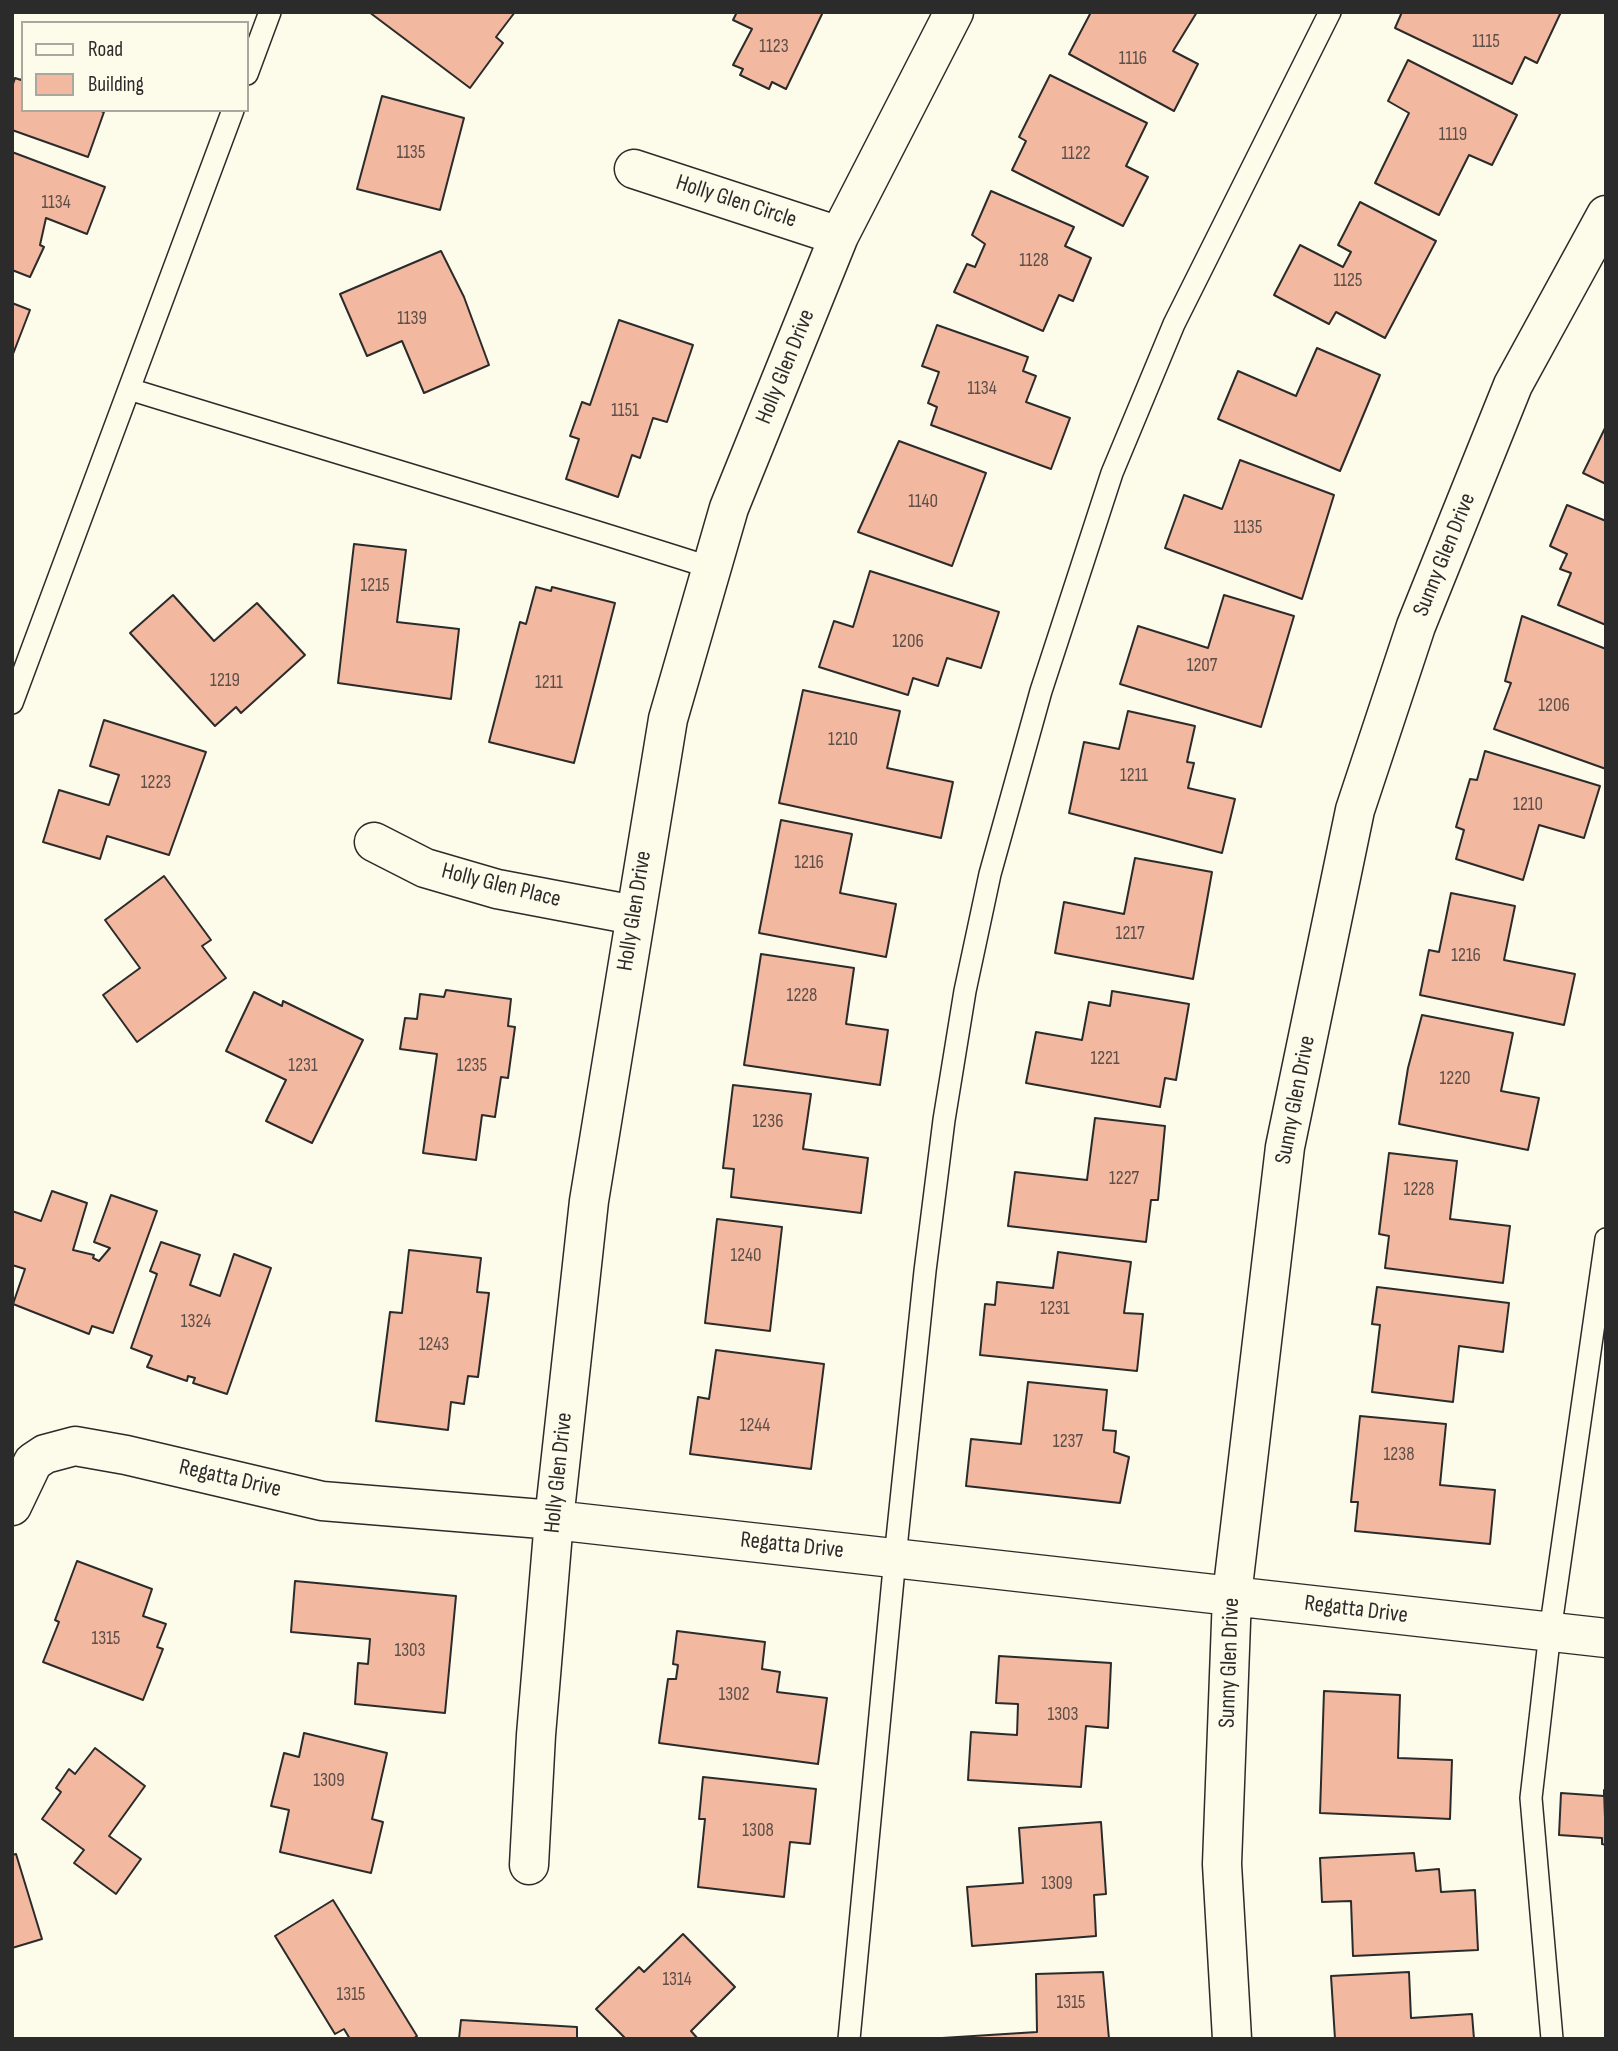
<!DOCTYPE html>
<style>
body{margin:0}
#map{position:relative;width:1618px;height:2051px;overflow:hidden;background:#fdfbea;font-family:"Sofia Sans Condensed",sans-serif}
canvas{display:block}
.frame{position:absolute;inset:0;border:14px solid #2b2b2b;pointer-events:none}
.legend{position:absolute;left:21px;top:21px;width:228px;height:91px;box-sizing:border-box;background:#fdfbea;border:2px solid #a9a89e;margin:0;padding:9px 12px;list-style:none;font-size:21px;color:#2b2b2b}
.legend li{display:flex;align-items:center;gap:14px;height:35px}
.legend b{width:35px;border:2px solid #a9a89e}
</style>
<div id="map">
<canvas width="1618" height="2051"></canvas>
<div class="frame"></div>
<ul class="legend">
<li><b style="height:9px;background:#fdfbea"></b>Road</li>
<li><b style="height:19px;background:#f2b8a0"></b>Building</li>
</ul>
</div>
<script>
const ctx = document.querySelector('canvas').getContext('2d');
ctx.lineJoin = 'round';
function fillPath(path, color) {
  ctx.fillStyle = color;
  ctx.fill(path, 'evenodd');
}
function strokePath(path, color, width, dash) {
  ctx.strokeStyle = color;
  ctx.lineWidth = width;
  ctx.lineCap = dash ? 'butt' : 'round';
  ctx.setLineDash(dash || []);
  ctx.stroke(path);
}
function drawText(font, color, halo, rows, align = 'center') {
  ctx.font = font + ' "Sofia Sans Condensed",sans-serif';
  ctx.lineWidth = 5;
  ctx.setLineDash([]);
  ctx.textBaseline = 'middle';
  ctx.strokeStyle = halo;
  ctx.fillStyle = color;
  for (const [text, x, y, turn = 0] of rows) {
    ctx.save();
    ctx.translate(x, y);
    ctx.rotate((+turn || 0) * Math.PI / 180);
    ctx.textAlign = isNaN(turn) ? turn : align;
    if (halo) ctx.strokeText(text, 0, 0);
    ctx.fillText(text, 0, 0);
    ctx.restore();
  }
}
const building = new Path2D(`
 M369,12H515L496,37L503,43L470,88Z
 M737,12H823L786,89L772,82L769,89L740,75L743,69L733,65L752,29L733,20Z
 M1087,12H1197L1173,51L1198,64L1174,111L1069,54L1090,14Z
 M1402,12H1561L1537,63L1525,57L1512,84L1395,28Z
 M1408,60L1517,115L1492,165L1469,155L1439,215L1375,183L1409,113L1388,101Z
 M1050,75L1147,123L1126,166L1148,177L1123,226L1012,170L1026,141L1019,137Z
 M23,76V110H98L104,112L88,157L12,130V87L15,78L21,80Z
 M382,96L464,118L440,210L357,189Z
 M12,152L105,187L87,234L46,218L40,245L44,247L30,277L12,270Z
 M991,191L1074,227L1065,246L1091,258L1073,301L1059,295L1043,331L954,292L967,264L975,267L985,244L972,235Z
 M1360,202L1436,241L1385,338L1336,312L1329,324L1274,295L1300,245L1343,267L1351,252L1338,245Z
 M441,251L464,297L489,365L424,393L402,341L367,356L340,294Z
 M12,303L30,310L13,354H12Z
 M619,320L693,345L667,422L653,418L640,458L632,455L618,497L566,479L579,439L570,436L582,402L590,405Z
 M937,325L1028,357L1023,371L1036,376L1026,402L1070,418L1051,469L931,425L937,407L928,403L939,372L922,366Z
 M1317,348L1380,375L1340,471L1218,419L1238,371L1296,396Z
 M1606,426V484L1583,473Z
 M899,441L986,473L952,566L858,532Z
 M1240,460L1334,495L1302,599L1165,548L1184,495L1222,509Z
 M1567,505L1606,521V625L1558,605L1571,573L1560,569L1567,554L1550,546Z
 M354,544L406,550L397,622L459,629L451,699L338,683Z
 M870,571L999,612L981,668L947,658L938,686L913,678L908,695L819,667L834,621L853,627Z
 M536,587L551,591L552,587L615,603L574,763L489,742L520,622L526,624Z
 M173,595L214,641L257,603L305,655L241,713L236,707L215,726L130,633Z
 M1224,595L1294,616L1261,727L1120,684L1138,626L1208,648Z
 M1522,616L1606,649V769L1494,729L1511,683L1505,681Z
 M803,690L900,711L887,768L953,782L941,838L779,803Z
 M1128,711L1195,726L1187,762L1194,763L1188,788L1235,799L1222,853L1069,813L1084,742L1119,749Z
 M104,720L206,752L169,855L107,836L100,859L43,842L59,790L109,805L119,775L90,766Z
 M1485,751L1600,786L1584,838L1539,825L1523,880L1456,859L1464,830L1456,827L1470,779L1477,780Z
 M781,820L852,834L840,893L896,904L886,957L759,933Z
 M1135,858L1212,872L1193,979L1055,953L1064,902L1124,914Z
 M164,876L211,940L202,946L226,978L137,1042L103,995L140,968L105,920Z
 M1451,893L1515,906L1504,960L1575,974L1564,1025L1420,995L1429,950L1439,952Z
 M761,954L854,968L846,1024L888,1030L880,1085L744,1065Z
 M446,990L511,999L508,1026L515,1027L508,1078L501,1077L495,1117L482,1115L476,1160L423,1153L437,1054L400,1049L405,1018L417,1019L420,994L444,997Z
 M1112,991L1189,1004L1176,1080L1165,1078L1160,1107L1026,1083L1036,1032L1082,1040L1089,1002L1110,1006Z
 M254,992L282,1006L283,1001L363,1040L312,1143L266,1121L286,1080L226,1051Z
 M1422,1015L1513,1033L1501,1091L1539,1098L1528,1150L1399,1124L1408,1068Z
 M733,1085L811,1094L803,1149L868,1158L861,1213L731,1197L734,1169L723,1168Z
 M1095,1118L1165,1126L1158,1200H1151L1146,1242L1008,1226L1015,1172L1087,1180Z
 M1389,1153L1457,1161L1450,1219L1510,1226L1503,1283L1385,1268L1389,1236L1379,1234Z
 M52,1191L87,1203L73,1250L94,1255L93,1258L99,1261L110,1248L94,1242L111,1195L157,1211L113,1333L92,1326L89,1334L13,1304L25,1269L12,1265V1211L41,1221Z
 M717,1219L782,1227L770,1331L705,1323Z
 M161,1242L200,1255L190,1285L220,1296L234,1254L271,1268L227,1394L193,1383L195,1378L188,1376L187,1381L147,1367L152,1356L131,1348L157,1274L150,1271Z
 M409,1250L481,1258L477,1292L489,1293L478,1377L468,1376L464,1404L451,1402L448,1430L376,1421L390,1312L402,1313Z
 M1058,1252L1131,1262L1124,1313L1143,1314L1137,1371L980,1355L985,1304L995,1305L997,1282L1053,1288Z
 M1377,1287L1509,1303L1503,1352L1459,1346L1453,1402L1372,1392L1380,1325L1372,1324Z
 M716,1350L824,1364L811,1469L690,1454L698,1397L709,1399Z
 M1028,1382L1107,1390L1103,1430L1116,1431L1114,1452L1129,1457L1120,1503L966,1486L971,1439L1021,1444Z
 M1360,1416L1446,1424L1440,1485L1495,1490L1490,1544L1355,1531L1358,1502H1351Z
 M77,1561L152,1589L143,1616L166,1624L157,1647L163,1649L143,1700L43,1662L59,1622L55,1620Z
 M295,1581L456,1596L445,1713L355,1704L358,1663L368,1664L370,1639L291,1632Z
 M677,1631L765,1642L762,1669L780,1672L777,1692L827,1698L818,1764L659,1743L668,1679H676L678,1665L673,1664Z
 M999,1656L1111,1663L1108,1728L1086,1726L1081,1787L968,1780L971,1732L1017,1735L1018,1704L996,1703Z
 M1324,1691L1400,1695L1398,1758L1452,1760L1450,1819L1320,1813Z
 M304,1733L387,1753L372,1819L383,1822L371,1873L280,1852L289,1810L271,1806L284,1753L299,1757Z
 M95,1748L145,1786L109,1836L141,1859L116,1894L74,1863L84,1850L42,1819L61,1792L56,1788L69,1769L75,1774Z
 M703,1777L816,1789L810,1844L790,1842L784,1897L698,1887L705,1819H699Z
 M1604,1790L1606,1845L1602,1844V1838L1559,1835L1561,1793L1604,1796Z
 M1101,1822L1106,1894L1094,1895L1096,1936L972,1946L967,1887L1023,1883L1019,1828Z
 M1414,1853L1416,1871L1439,1869L1441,1892L1475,1890L1478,1950L1353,1956L1351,1901L1322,1902L1320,1858Z
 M16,1854L42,1939L12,1948V1855Z
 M333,1900L417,2036L413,2039H350L344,2029L335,2034L275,1936Z
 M683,1934L735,1987L691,2031L698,2039H626L596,2009L639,1967L644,1972Z
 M1103,1972L1109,2039H926L1037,2032L1036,1974Z
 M1409,1972L1411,2018L1472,2014L1474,2039H1335L1331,1976Z
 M461,2020L577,2027V2039H459Z`);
fillPath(building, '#f2b8a0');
strokePath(building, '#2b2b2b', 2);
const service = new Path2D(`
 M247,74L270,12
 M129,389C323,449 518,506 712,568
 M12,703L233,110
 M849,2039L895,1558L925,1271L944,1120L965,991L990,874L1041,691L1112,473L1174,324L1330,12
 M1552,2039L1531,1798L1550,1632L1606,1239`);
const minor = new Path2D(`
 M634,169L839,236
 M374,842L425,868L497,889L634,915
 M12,1506L33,1462L45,1454L75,1446L126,1455L322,1501L554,1520L1606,1638
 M529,1865L536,1735L554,1520L589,1201L668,719L729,508L839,236L954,12
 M1232,2039L1222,1864L1232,1595L1285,1147L1355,810L1416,626L1513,385L1606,215`);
strokePath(service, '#2b2b2b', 24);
strokePath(minor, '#2b2b2b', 41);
strokePath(service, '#fdfbea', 21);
strokePath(minor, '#fdfbea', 38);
drawText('19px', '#5d4e48', null, [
 ["1115",1486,42],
 ["1123",774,47],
 ["1116",1133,59],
 ["1119",1453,135],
 ["1135",411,153],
 ["1122",1076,154],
 ["1134",56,203],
 ["1128",1034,261],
 ["1125",1348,281],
 ["1139",412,319],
 ["1134",982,389],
 ["1151",625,411],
 ["1140",923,502],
 ["1135",1248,528],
 ["1215",375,586],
 ["1206",908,642],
 ["1207",1202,666],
 ["1219",225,681],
 ["1211",549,683],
 ["1206",1554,706],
 ["1210",843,740],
 ["1211",1134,776],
 ["1223",156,783],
 ["1210",1528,805],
 ["1216",809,863],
 ["1217",1130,934],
 ["1216",1466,956],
 ["1228",802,996],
 ["1221",1105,1059],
 ["1231",303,1066],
 ["1235",472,1066],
 ["1220",1455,1079],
 ["1236",768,1122],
 ["1227",1124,1179],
 ["1228",1419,1190],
 ["1240",746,1256],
 ["1231",1055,1309],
 ["1324",196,1322],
 ["1243",434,1345],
 ["1244",755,1426],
 ["1237",1068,1442],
 ["1238",1399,1455],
 ["1315",106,1639],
 ["1303",410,1651],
 ["1302",734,1695],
 ["1303",1063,1715],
 ["1309",329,1781],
 ["1308",758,1831],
 ["1309",1057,1884],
 ["1314",677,1980],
 ["1315",351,1995],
 ["1315",1071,2003]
]);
drawText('23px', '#2b2b2b', '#fdfbea', [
 ["Holly Glen Circle",736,202,18],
 ["Holly Glen Drive",786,367,-68],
 ["Sunny Glen Drive",1445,555,-68],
 ["Holly Glen Place",501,886,14],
 ["Holly Glen Drive",635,911,-81],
 ["Sunny Glen Drive",1296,1100,-79],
 ["Holly Glen Drive",559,1473,-84],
 ["Regatta Drive",230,1479,13],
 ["Regatta Drive",792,1546,6],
 ["Regatta Drive",1356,1610,7],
 ["Sunny Glen Drive",1230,1663,-88]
]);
</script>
